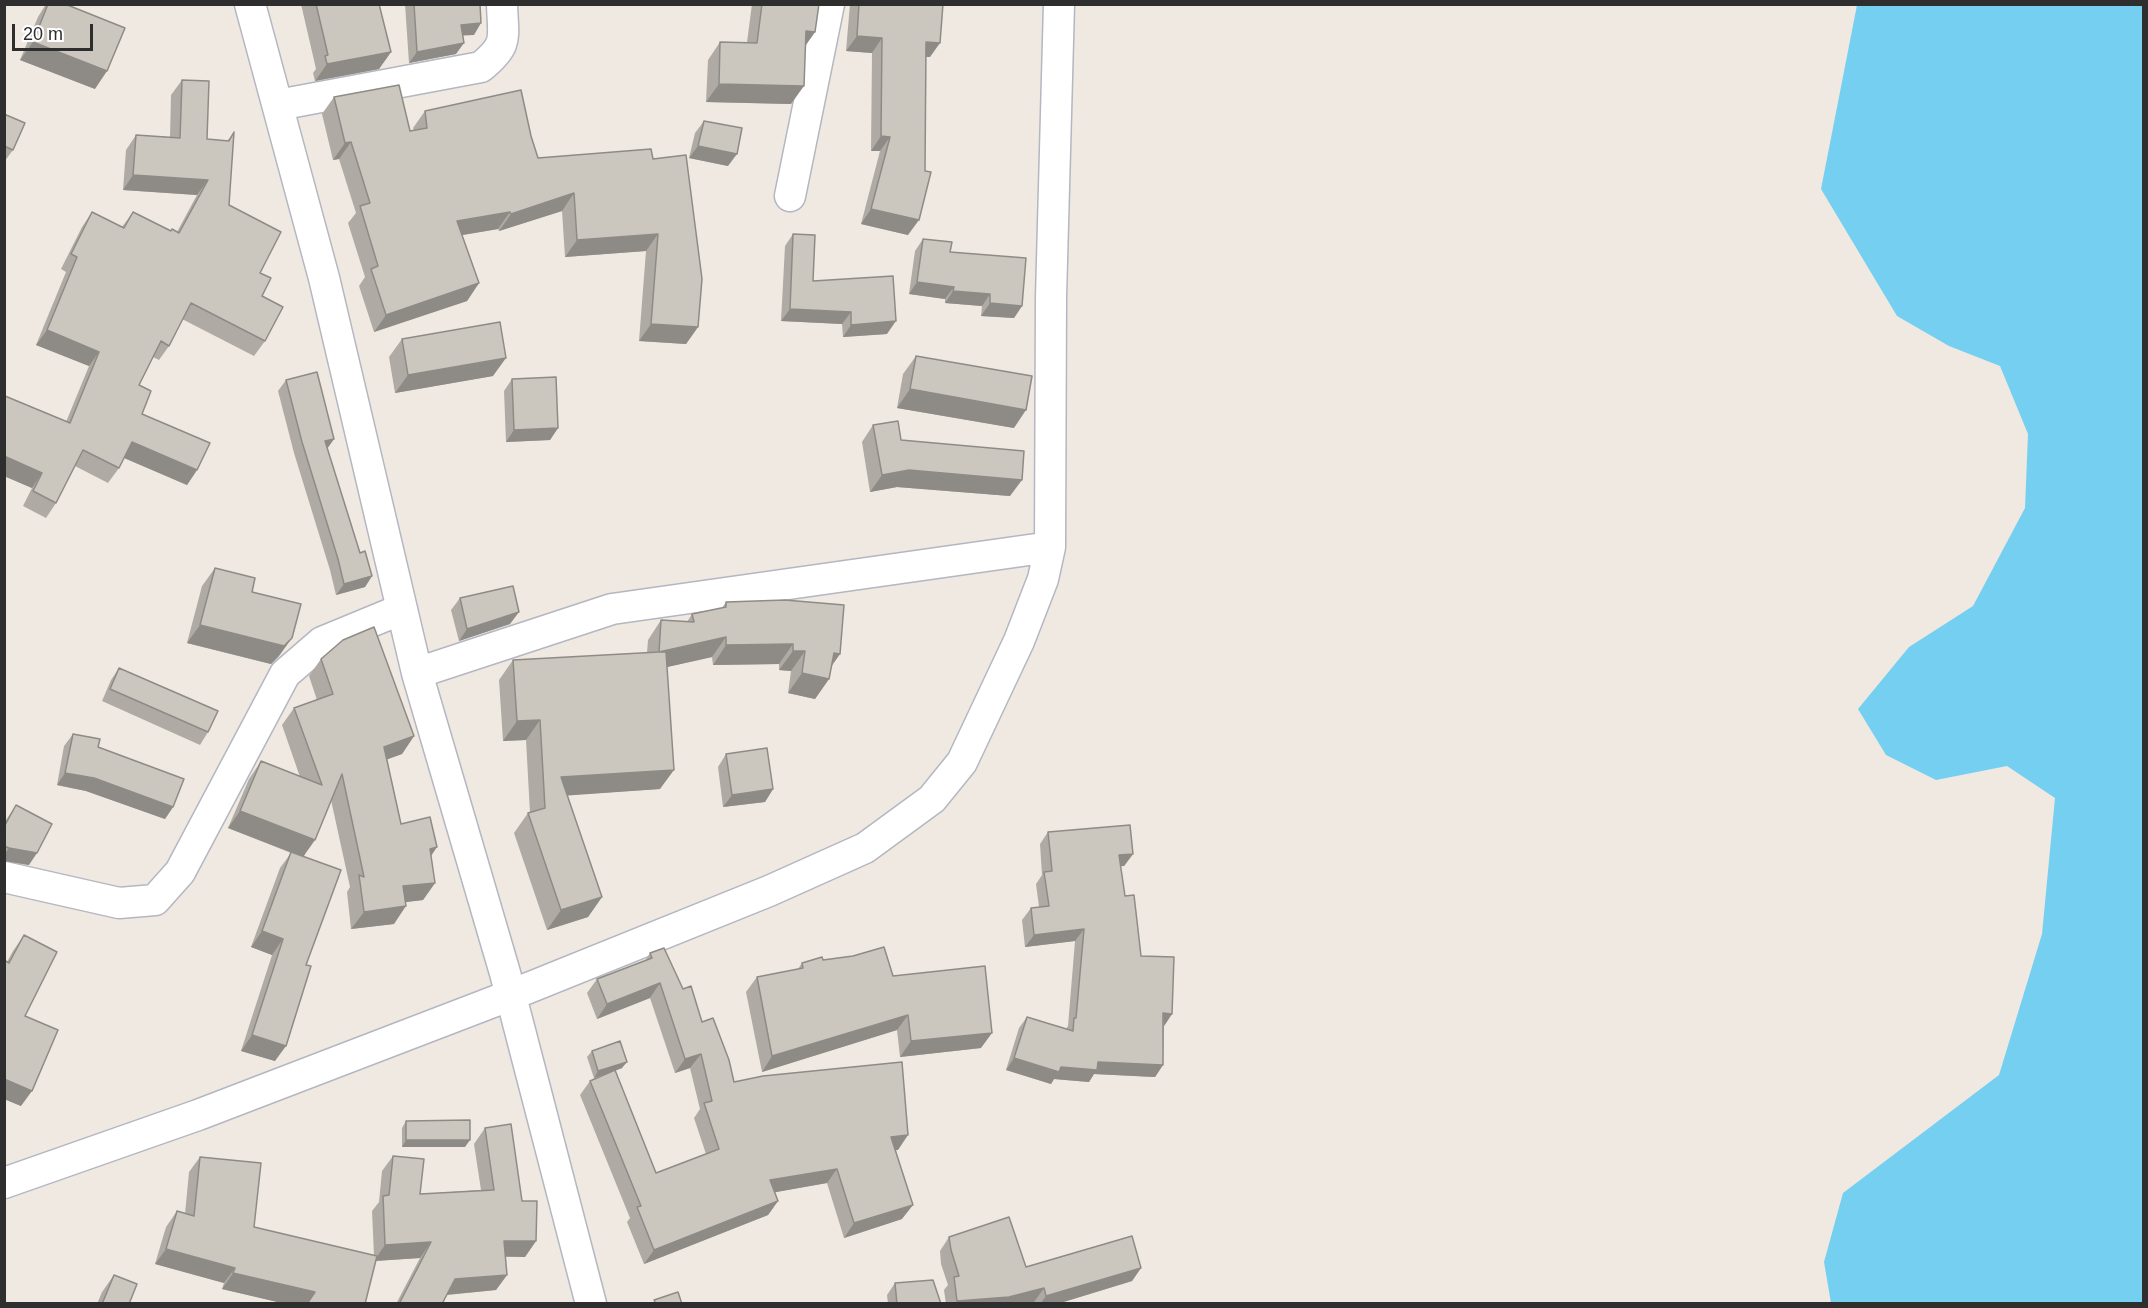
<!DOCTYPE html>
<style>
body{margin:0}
#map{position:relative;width:2148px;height:1308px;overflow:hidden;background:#efe9e1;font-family:Helvetica,sans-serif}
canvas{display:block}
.frame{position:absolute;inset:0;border:6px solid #2e2e2e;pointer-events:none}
.scale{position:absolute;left:12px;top:24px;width:81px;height:27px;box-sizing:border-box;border:3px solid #2e2e2e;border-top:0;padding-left:8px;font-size:18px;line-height:21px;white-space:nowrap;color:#2e2e2e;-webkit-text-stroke:4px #fff;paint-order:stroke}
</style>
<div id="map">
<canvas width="2148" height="1308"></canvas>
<div class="frame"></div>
<div class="scale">20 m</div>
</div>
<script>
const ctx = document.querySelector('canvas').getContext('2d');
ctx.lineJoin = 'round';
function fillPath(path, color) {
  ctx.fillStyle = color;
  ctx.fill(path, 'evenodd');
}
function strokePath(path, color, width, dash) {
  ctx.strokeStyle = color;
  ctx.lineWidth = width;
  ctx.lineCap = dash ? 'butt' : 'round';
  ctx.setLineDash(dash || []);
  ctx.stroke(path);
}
fillPath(new Path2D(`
 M1857,5H2143V1303H1831L1824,1262L1843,1193L1999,1075L2042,934L2055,798L2007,766L1936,780L1886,755L1858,709L1909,647L1973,606L2025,508L2028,434L2000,366L1949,346L1897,316L1821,189Z`), '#75cff0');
const minor = new Path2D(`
 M250,4L324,278L417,673L505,973L591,1304
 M278,105L481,67C509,44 503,39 502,4
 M790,196L829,4
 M417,673L612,609L1050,547
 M4,877L119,903L155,900L180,872L285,674L322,642L402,609
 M4,1183L198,1115L511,995L769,891L865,848L932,799L962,762L1019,641L1043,579L1050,547L1051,297L1059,4`);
strokePath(minor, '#b4b7c1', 33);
strokePath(minor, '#fff', 30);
fillPath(new Path2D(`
 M46,4H65L95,89L20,60L38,17Z
 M301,4H379L391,52L379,69L315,81L313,73L316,69Z
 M405,4H480L474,35H462L456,54L409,63Z
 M752,4H819L815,32L806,45L791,104L706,102L708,60L720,42H747Z
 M850,4H943L930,57H926L908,235L861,224L880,151H871L872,53L846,51Z
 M182,80L207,139L227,141L234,132L229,205L260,273L265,341L254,356L182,319L169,346L159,360L153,357L139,385L142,414L197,470L187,485L124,458L119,468L108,483L75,466L56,503L46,518L23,506L32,488L4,476V397L66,422L89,366L36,345L66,272L61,269L82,227L92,212L122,227L133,212L170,231L177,232L197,195L123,190L126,150L136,135L170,137L171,95Z
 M334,97L410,131L414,130L413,128L425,111L531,136L538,158L653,159L698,327L686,344L639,341L646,251L565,257L562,211L499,231L498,229L462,235L479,283L467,301L374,332L359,286L365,277L348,223L356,213L339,159L333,160L322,114Z
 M4,114L13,150L4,162Z
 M704,121L728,166L689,158L695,133Z
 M793,234L813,281L887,334L843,337L842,324L781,321L785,246Z
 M923,239L950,252L1022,306L1014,318L981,316L982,306L945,303V299L909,294L915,251Z
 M402,339L493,376L395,393L389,357Z
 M916,356L1014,428L897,408L903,374Z
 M512,379L558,428L550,440L506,442L504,391Z
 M286,380L334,439L327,449L360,553L372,576L365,587L336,595L330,570L294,453L278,391Z
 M873,425L901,440L1010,496L897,487L870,492L862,442Z
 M215,568L252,592L279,656L271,664L187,643L202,586Z
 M460,598L510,624L459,641L451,610Z
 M726,602L840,654L831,666L829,679L815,699L788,693L791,671L779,670V664L713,665L712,657L667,667L660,789L567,795L602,897L588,917L547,930L514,833L528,813H530L526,740L503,741L499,680L513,660L647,653L648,640L661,620L687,622L692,614L722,608Z
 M321,659L414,736L402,754L387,759L401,824L431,855L435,883L423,900L405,902L394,924L351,929L347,892L350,887L331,800L304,856L306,965L275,1061L241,1051L272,955L251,947L280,868L291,853L228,828L249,779L261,761L300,777L282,725L294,708L317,700L309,676Z
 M119,668L208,732L200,745L102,701L111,680Z
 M73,734L98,747L173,807L165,819L86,791L57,785L64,746Z
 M726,754L773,789L765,802L723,807L718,767Z
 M16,805L29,865L4,861V823Z
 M1048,832L1133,854L1124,866H1120L1125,896L1141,956L1172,1014L1164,1026L1163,1065L1155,1077L1094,1074L1089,1082L1054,1079L1051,1084L1006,1070L1019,1028L1027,1017L1066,1029L1068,1026L1075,941L1025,947L1022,920L1031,908L1039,907L1036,884L1042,875L1040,844Z
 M24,935L25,1016L21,1106L4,1099V960L7,962L13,951Z
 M650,953L683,989L702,1022L734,1082L898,1150H896L902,1219L844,1238L827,1183L775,1192L778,1201L768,1215L644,1264L627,1222L630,1218L580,1095L590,1081L614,1071L594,1078L587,1057L592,1051L622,1068L615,1071L656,1173L706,1154L694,1118L700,1109L690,1068L675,1073L650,998L597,1019L587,993L597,979L645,961Z
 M823,960L893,976L981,1048L900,1057L897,1030L762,1072L746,992L757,977L798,969L802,963Z
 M406,1121L465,1147H402V1128Z
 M485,1128L522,1201L536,1241L525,1257H505L507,1275L496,1290L447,1295L442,1304H396L420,1258L375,1261L365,1304H286L222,1289L224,1283L155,1264L166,1227L177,1211L185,1214L189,1172L200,1157L254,1227L374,1256L372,1211L379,1202L382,1171L393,1156L420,1194L481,1190L474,1144Z
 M949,1237L1026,1267L1141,1268L1132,1281L1057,1304H1035L1034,1302L1027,1304H946L944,1290L948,1285L941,1264L940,1251Z
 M114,1275L129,1304H97L102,1292Z
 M895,1283L941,1304H888L887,1295Z`), '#afaba4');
fillPath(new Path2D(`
 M481,23L474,35L453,36L461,25Z
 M806,31L815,32L802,50Z
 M857,36L882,38L872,53L846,51Z
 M33,42L107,71L95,89L20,60Z
 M926,42L940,43L930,57L915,56Z
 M464,43L456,54L409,63L417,52Z
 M391,52L379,69L315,81L327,64Z
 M719,84L804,86L791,104L706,102Z
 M881,136L890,137L880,151H871Z
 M351,142L339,159L333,160L345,143Z
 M698,146L737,154L728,166L689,158Z
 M133,175L208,180L197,195L123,190Z
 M574,193L562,211L499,231L511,214Z
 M871,209L919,220L908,235L861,224Z
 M510,212L498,229L445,238L457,221Z
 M658,234L646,251L565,257L577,240Z
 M917,282L954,287L945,299L909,294Z
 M479,283L467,301L374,332L386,315Z
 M953,291L990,294L982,306L945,303Z
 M990,303L1022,306L1014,318L981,316Z
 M790,309L851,312L842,324L781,321Z
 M896,321L887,334L843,337L851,325Z
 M651,324L698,327L686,344L639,341Z
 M47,330L99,352L89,366L36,345Z
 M506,358L493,376L395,393L408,375Z
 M910,389L1026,410L1014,428L897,408Z
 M558,428L550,440L506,442L514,430Z
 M334,439L326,450L325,441Z
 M132,442L197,470L187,485L122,457Z
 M4,456L42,473L32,488L4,476Z
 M909,470L1022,480L1010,496L897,487L870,492L882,475Z
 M372,576L365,587L336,595L344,584Z
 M519,612L510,624L459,641L467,629Z
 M200,625L292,638L279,656L271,664L187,643Z
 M726,637L712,657L645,672L659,652Z
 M793,644L779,664L713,665L726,645Z
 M793,651H805L791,671L779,670Z
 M834,653L840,654L826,674Z
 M802,673L829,679L815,699L788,693Z
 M540,720L526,740L503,741L517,721Z
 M414,736L402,754L372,765L384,747Z
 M674,770L660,789L547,797L561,777Z
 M65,773L94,778L173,807L165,819L86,791L57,785Z
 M773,789L765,802L723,807L732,795Z
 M240,811L315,840L303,857L228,828Z
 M437,847L425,865L430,849Z
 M9,848L37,853L29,865L4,861V855Z
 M1133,854L1124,866L1110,867L1119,855Z
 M435,883L423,900L391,904L403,886Z
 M602,897L588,917L547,930L561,910Z
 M406,906L394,924L351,929L364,912Z
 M1084,929L1075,941L1025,947L1034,935Z
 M262,931L283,939L272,955L251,947Z
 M660,983L650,998L597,1019L607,1004Z
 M1163,1013L1172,1014L1164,1026Z
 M908,1015L897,1030L762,1072L772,1056Z
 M992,1033L981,1048L900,1057L911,1041Z
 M252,1035L286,1046L275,1061L241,1051Z
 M701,1054L690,1068L675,1073L685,1059Z
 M1014,1058L1098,1062L1163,1065L1155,1077L1094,1074L1089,1082L1054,1079L1051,1084L1006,1070Z
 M627,1062L622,1068L594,1078L598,1071Z
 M4,1079L32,1091L21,1106L4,1099Z
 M908,1135L898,1150L881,1151L891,1137Z
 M406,1140H470L465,1147H402Z
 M837,1169L827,1183L760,1195L770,1180Z
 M778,1201L768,1215L644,1264L654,1250Z
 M913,1205L902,1219L844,1238L854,1223Z
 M504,1241H536L525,1257L493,1256Z
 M431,1242L420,1258L374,1261L385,1245Z
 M166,1249L235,1268L224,1283L155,1264Z
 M1141,1268L1132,1281L1057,1304H1040L1046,1296Z
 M233,1273L315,1292L307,1304H286L222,1289Z
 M507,1275L496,1290L444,1295L455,1279Z
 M1044,1288L1034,1302L1027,1304H955L957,1301Z`), '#8e8b86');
const building = new Path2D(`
 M48,4H65L125,28L107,71L33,42Z
 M316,4H379L391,52L327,64L325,56L328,55Z
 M414,4H480L481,23L461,25L464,43L417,52Z
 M762,4H819L815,32L806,31L804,86L719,84L720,42L757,43Z
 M859,4H943L940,43L926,42L925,171L931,172L919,220L871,209L890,137L881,136L882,38L857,36Z
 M182,80L209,81L207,139L229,141L234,132L229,205L281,232L260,273L271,278L262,296L283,307L265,341L191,303L169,346L161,341L139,385L151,391L142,414L210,443L197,470L132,442L119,468L83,450L56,503L33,491L42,473L4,456V397L5,396L70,423L99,352L47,330L77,257L71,254L92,212L124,228L133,212L171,231L172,229L179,233L208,180L133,175L136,135L180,138Z
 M399,85L410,131L427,128L425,111L521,90L531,136L538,158L651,149L653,159L686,155L702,279L698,327L651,324L658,234L577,240L574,193L511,214L510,212L457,221L479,283L386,315L371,269L378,266L360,206L370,203L351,142L345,143L334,97Z
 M4,114L25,123L13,150L4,146Z
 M704,121L742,128L737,154L698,146Z
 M793,234L815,235L813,281L893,276L896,321L851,325V312L790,309Z
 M923,239L952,242L950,252L1026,258L1022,306L990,303V294L953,291L954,287L917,282Z
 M500,322L506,358L408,375L402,339Z
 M916,356L1032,376L1026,410L910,389Z
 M317,372L334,439L325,441L360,553L365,551L372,576L344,584L338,559L302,442L286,380Z
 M556,377L558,428L514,430L512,379Z
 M898,421L901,440L1024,451L1022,480L909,470L882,475L873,425Z
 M215,568L255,578L252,592L301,604L292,638L284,646L200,625Z
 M513,586L519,612L467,629L460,598Z
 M785,600L844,605L840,654L834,653L829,679L802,673L805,651H793V644L726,645V637L659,652H666L674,770L561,777L602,897L561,910L528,813L545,808L540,720L517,721L513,660L659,652L661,620L694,622L692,614L726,607V602Z
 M374,627L414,736L384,747L401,824L430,817L437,847L430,849L435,883L403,886L406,906L364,912L359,875L364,877L342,774L315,840L240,811L261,761L322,785L294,708L333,694L321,659L343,640Z
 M119,668L218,711L208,732L110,689Z
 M73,734L100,739L98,747L184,779L173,807L94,778L65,773Z
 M767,748L773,789L732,795L726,754Z
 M16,805L52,824L37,853L9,848L4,846V827Z
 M1130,825L1133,854L1119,855L1125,896L1134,895L1141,956L1174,957L1172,1014L1163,1013V1065L1098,1062L1097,1070L1061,1067L1059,1072L1014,1058L1027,1017L1073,1031L1074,1018H1076L1084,929L1034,935L1031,908L1049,906L1044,872L1052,871L1048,832Z
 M291,852L341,870L306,965L311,966L286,1046L252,1035L283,939L262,931Z
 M24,935L57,952L25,1016L58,1030L32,1091L4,1079V960L9,963Z
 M884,947L893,976L985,966L992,1033L911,1041L908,1015L772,1056L757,977L803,968L802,963L822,957L823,960L853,956Z
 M664,948L683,989L691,986L702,1022L713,1018L729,1060L734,1082L763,1076L902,1062L908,1135L891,1137L913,1205L854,1223L837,1169L770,1180L778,1201L654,1250L637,1207L641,1206L590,1081L615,1070L656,1173L719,1149L704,1103L712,1101L701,1054L685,1059L660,983L607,1004L597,979L652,958L650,953Z
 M620,1041L627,1062L598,1071L592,1051Z
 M470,1120V1140H406V1121Z
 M511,1124L522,1201H537L536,1241H504L507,1275L455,1279L442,1304H399L431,1242L385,1245L383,1196L389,1195L393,1156L424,1159L420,1194L494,1190L485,1128Z
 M200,1157L261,1163L254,1227L377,1256L365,1304H307L315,1292L233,1273L235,1268L166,1249L177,1211L194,1216Z
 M1009,1217L1026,1267L1132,1236L1141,1268L1046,1296L1044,1288L1009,1297L957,1301L954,1277L959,1276L951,1250L949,1237Z
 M114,1275L137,1284L129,1304H102Z
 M933,1280L941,1304H897L895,1283Z
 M678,1292L682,1304H656L654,1300Z`);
fillPath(building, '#cbc7bf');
strokePath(building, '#8e8b86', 1.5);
</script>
